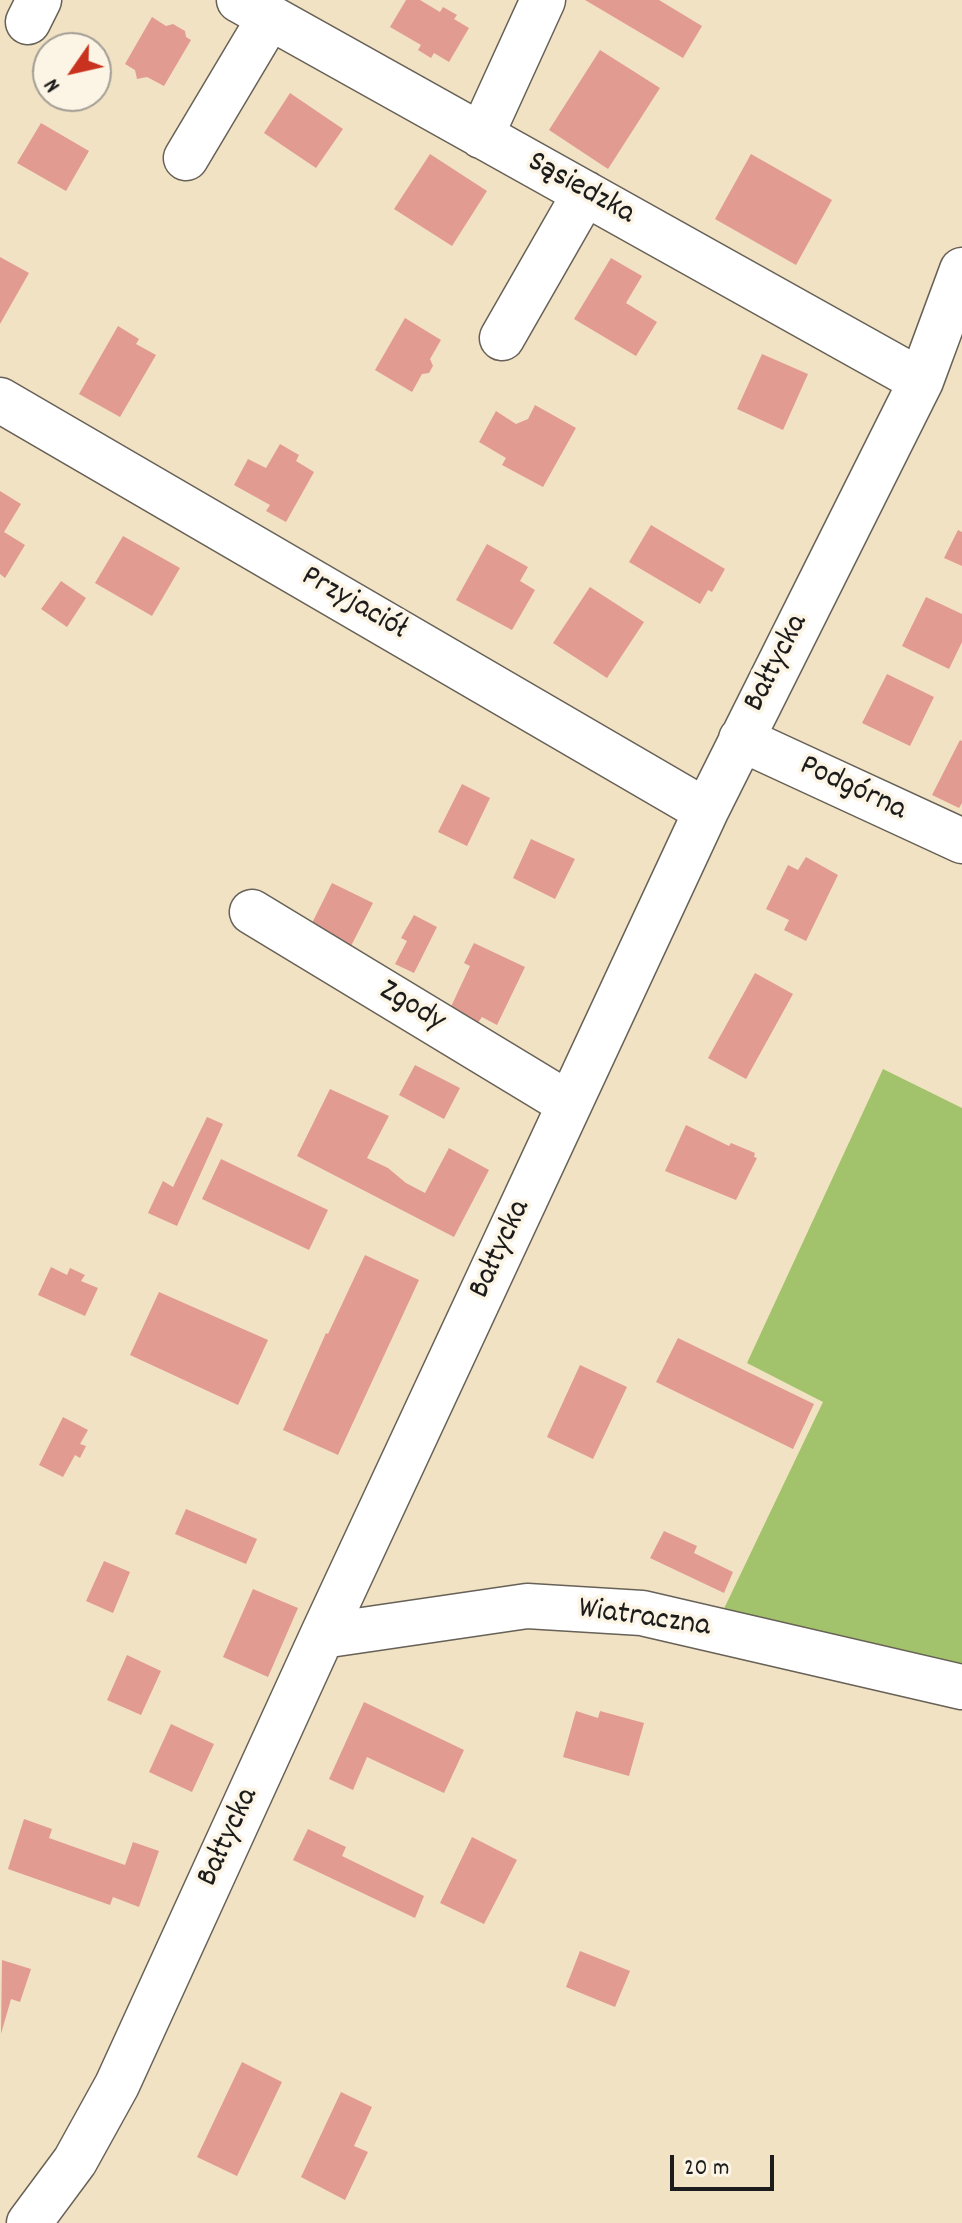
<!DOCTYPE html>
<meta charset="utf-8">
<style>
body{margin:0}
#map{position:relative;width:962px;height:2223px;overflow:hidden;background:#f1e2c4;font-family:Dekko,sans-serif}
canvas{display:block}
.north{position:absolute;left:32px;top:32px;width:80px;height:80px;box-sizing:border-box;background:#fcf5e5;border:2px solid #a29e95;border-radius:50%;rotate:236deg;font-size:22px;font-weight:700;line-height:32px;text-align:center;color:#1c1c1c}
.north::after{content:'';display:block;margin:auto;width:28px;height:36px;background:#c8321e;clip-path:polygon(50% 0,100% 100%,50% 72%,0 100%)}
.scale{position:absolute;left:670px;top:2155px;width:104px;height:36px;box-sizing:border-box;border:4px solid #1c1c1c;border-top:0;padding-left:10px;font-size:24px;line-height:28px;white-space:nowrap;color:#1c1c1c;-webkit-text-stroke:6px #fcf5e5;paint-order:stroke}
</style>
<div id="map">
<canvas width="962" height="2223"></canvas>
<div class="north">N</div>
<div class="scale">20 m</div>
</div>
<script>
const ctx = document.querySelector('canvas').getContext('2d');
ctx.lineJoin = 'round';
function fillPath(path, color) {
  ctx.fillStyle = color;
  ctx.fill(path, 'evenodd');
}
function strokePath(path, color, width, dash) {
  ctx.strokeStyle = color;
  ctx.lineWidth = width;
  ctx.lineCap = dash ? 'butt' : 'round';
  ctx.setLineDash(dash || []);
  ctx.stroke(path);
}
function drawText(font, color, halo, rows, align = 'center') {
  ctx.font = font + ' Dekko,sans-serif';
  ctx.lineWidth = 7;
  ctx.setLineDash([]);
  ctx.textBaseline = 'middle';
  ctx.strokeStyle = halo;
  ctx.fillStyle = color;
  for (const [text, x, y, turn = 0] of rows) {
    ctx.save();
    ctx.translate(x, y);
    ctx.rotate((+turn || 0) * Math.PI / 180);
    ctx.textAlign = isNaN(turn) ? turn : align;
    if (halo) ctx.strokeText(text, 0, 0);
    ctx.fillText(text, 0, 0);
    ctx.restore();
  }
}
fillPath(new Path2D(`
 M883,1069L962,1108V1675L720,1617L823,1402L747,1363Z`), '#a2c26b');
fillPath(new Path2D(`
 M406,0H420L440,12L443,7L457,15L454,19L469,28L449,62L434,53L431,58L418,50L421,45L390,27Z
 M585,0H659L702,26L683,58Z
 M152,17L166,26L173,24L185,31L186,37L191,40L164,86L147,77L137,79L135,70L125,64Z
 M600,50L660,88L608,169L549,130Z
 M290,93L343,129L316,168L264,133Z
 M41,123L89,151L66,191L17,163Z
 M430,154L487,191L452,246L394,209Z
 M751,154L832,200L796,265L715,219Z
 M0,257L29,273L0,324Z
 M611,258L642,276L626,303L657,322L636,356L574,319Z
 M405,318L441,340L430,359L433,366L429,373L422,374L412,392L375,370Z
 M118,326L139,339L136,344L156,355L120,417L79,394Z
 M762,354L808,374L783,430L737,409Z
 M535,405L576,428L543,487L502,465L506,458L479,442L496,411L516,424L528,419Z
 M280,444L299,455L296,461L314,472L286,522L266,511L270,505L234,485L248,459L266,468Z
 M0,491L21,504L4,532L25,545L5,578L0,574Z
 M651,525L725,569L712,592L708,590L700,604L629,562Z
 M958,530L962,532V566L944,558Z
 M123,536L180,568L152,616L95,583Z
 M487,544L528,567L520,581L535,590L512,630L456,600Z
 M61,581L86,598L67,627L41,609Z
 M590,587L644,622L607,678L553,643Z
 M926,597L962,614V642L949,669L902,646Z
 M887,674L934,697L910,746L862,723Z
 M960,740L962,741V803L959,808L932,795Z
 M462,784L490,798L467,846L438,832Z
 M531,839L575,859L555,899L513,878Z
 M806,857L838,875L806,941L784,930L789,920L766,909L788,865L798,870Z
 M332,883L373,903L351,946L310,927Z
 M414,915L437,927L414,973L395,964L407,941L401,938Z
 M474,943L525,967L497,1025L482,1017L477,1024L449,1011L470,966L464,963Z
 M755,973L793,994L746,1079L708,1058Z
 M415,1065L460,1088L444,1119L399,1095Z
 M330,1089L389,1116L367,1158L388,1168L406,1183L425,1193L449,1148L489,1170L454,1237L297,1156Z
 M207,1117L223,1124L177,1226L148,1213L163,1181L173,1187Z
 M686,1125L729,1146L731,1143L755,1153L754,1157L757,1158L736,1200L665,1171Z
 M221,1159L328,1210L309,1250L202,1199Z
 M365,1255L419,1280L338,1455L283,1430L326,1333L328,1334Z
 M51,1267L67,1275L70,1268L85,1275L81,1281L98,1288L85,1316L38,1295Z
 M159,1292L268,1340L238,1405L130,1355Z
 M678,1338L814,1404L793,1449L656,1382Z
 M580,1365L627,1387L593,1459L547,1437Z
 M63,1417L88,1430L80,1444L86,1446L80,1458L75,1455L63,1477L39,1465Z
 M186,1509L257,1539L246,1564L175,1534Z
 M664,1531L697,1546L694,1553L733,1572L724,1593L650,1558Z
 M104,1561L130,1572L113,1613L86,1601Z
 M253,1589L298,1608L268,1677L223,1657Z
 M127,1655L161,1671L141,1715L107,1700Z
 M364,1702L464,1750L444,1793L367,1757L353,1790L329,1779Z
 M576,1711L598,1718L600,1711L644,1723L629,1776L563,1757Z
 M171,1724L214,1744L192,1792L149,1772Z
 M24,1819L52,1829L49,1838L125,1865L133,1842L159,1851L139,1907L113,1897L110,1905L8,1869Z
 M308,1829L346,1847L342,1856L424,1896L415,1918L293,1860Z
 M472,1837L517,1860L484,1924L440,1903Z
 M580,1951L630,1971L615,2007L566,1987Z
 M2,1960L31,1969L20,2002L11,1999L1,2034Z
 M242,2062L282,2082L237,2176L197,2157Z
 M341,2092L372,2107L354,2146L368,2152L345,2200L301,2177Z`), '#e29b90');
const minor = new Path2D(`
 M239,0L921,381
 M28,22L39,0
 M481,136L543,0
 M186,158L270,17
 M502,338L585,193
 M0,400L706,811
 M741,739L962,841
 M252,912L569,1104
 M322,1636L527,1606L642,1613L962,1687
 M29,2223L75,2161L117,2085L322,1636L706,811L921,381L962,270`);
strokePath(minor, '#676157', 47);
strokePath(minor, '#fff', 44);
drawText('32px', '#1c1c1c', '#fcf5e5', [
 ["Sąsiedzka",580,190,29],
 ["Przyjaciół",353,605,30],
 ["Bałtycka",778,664,-63],
 ["Podgórna",852,790,25],
 ["Zgody",411,1008,31],
 ["Bałtycka",502,1250,-65],
 ["Wiatraczna",644,1620,8],
 ["Bałtycka",230,1838,-65]
]);
</script>
